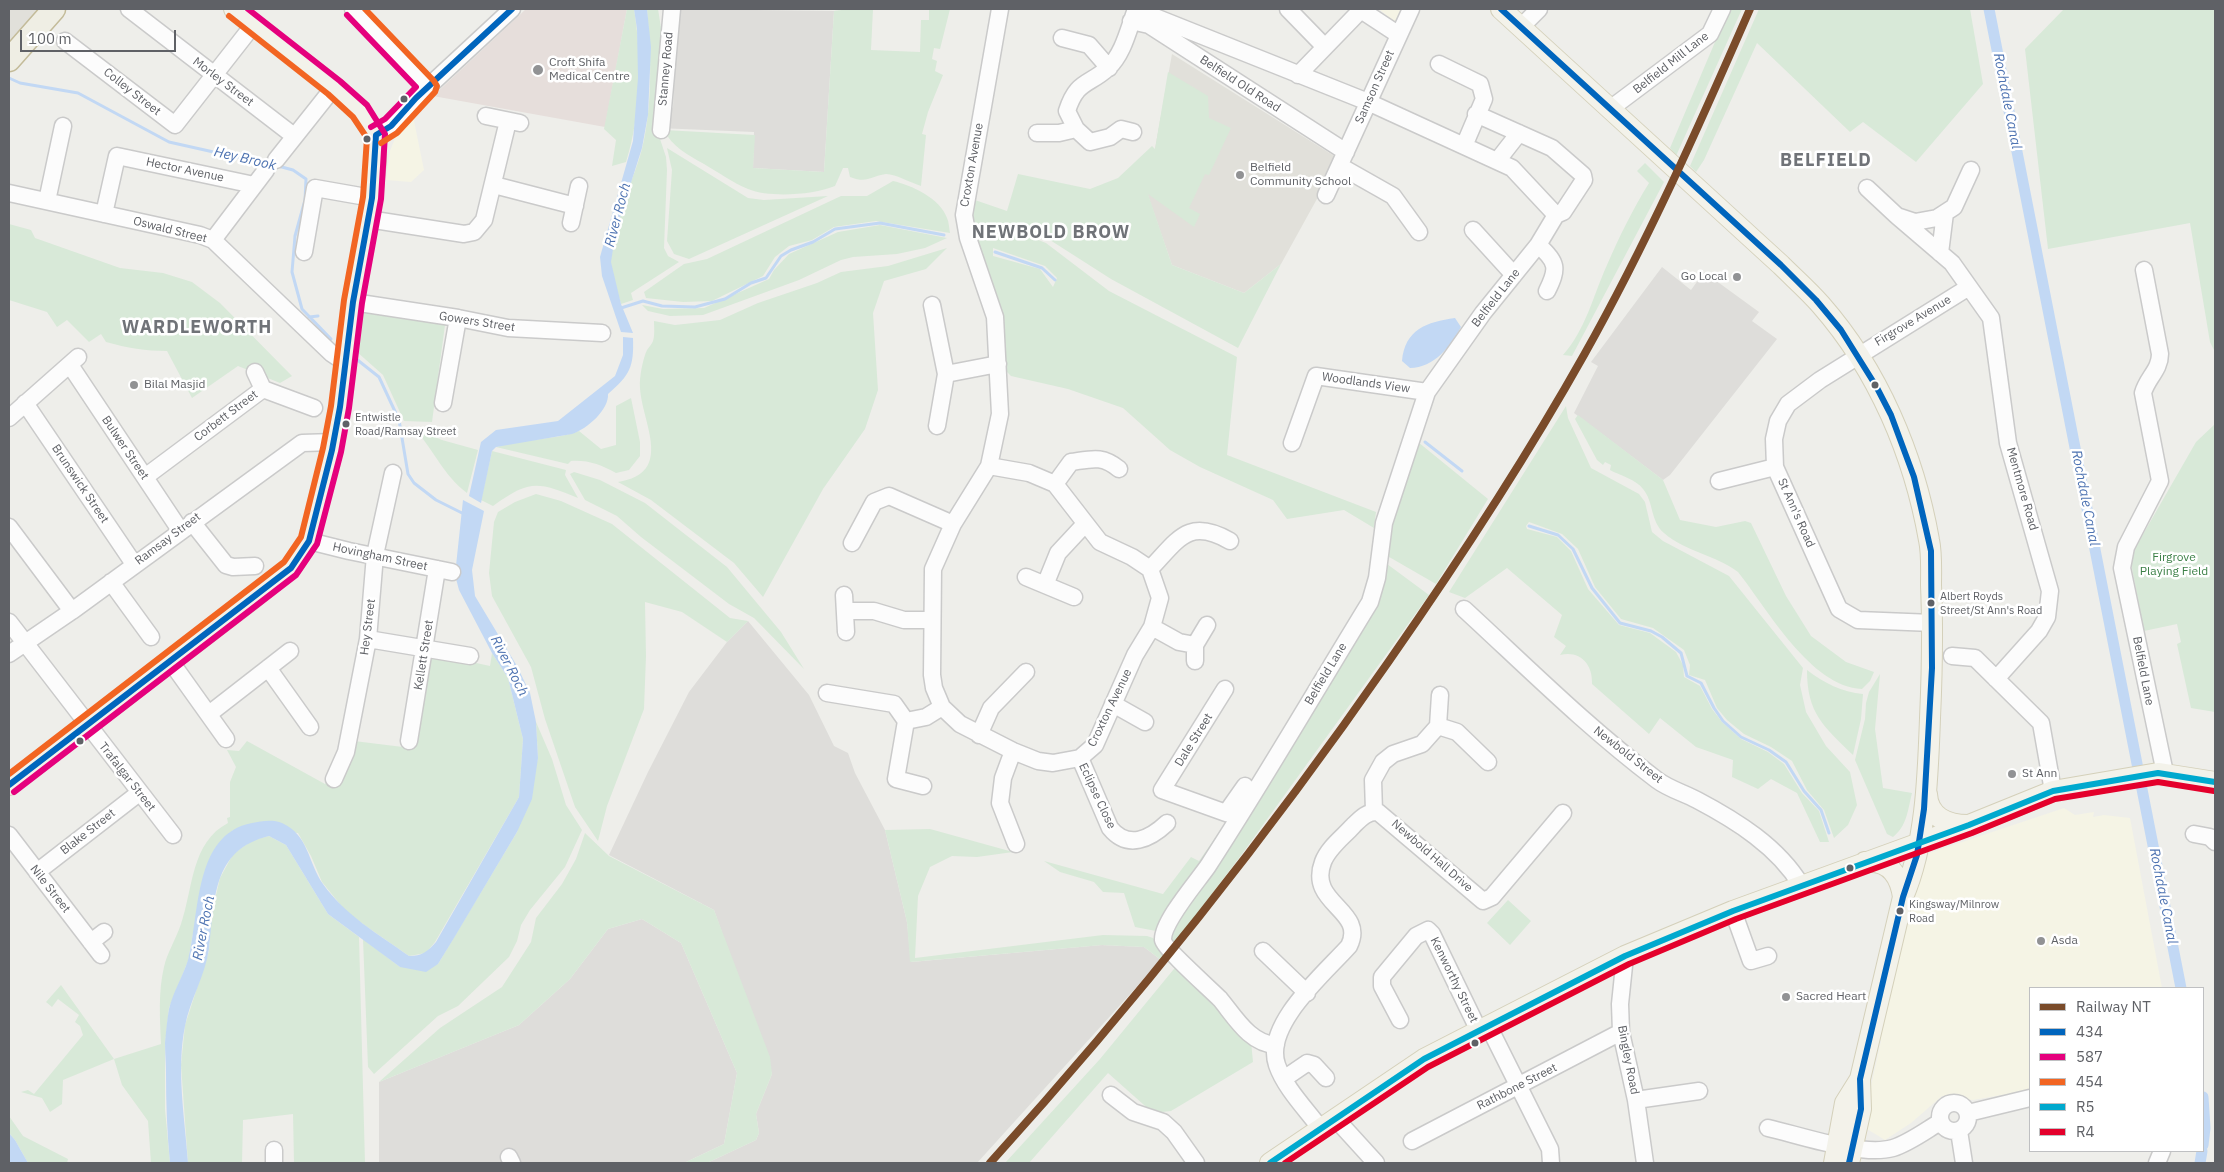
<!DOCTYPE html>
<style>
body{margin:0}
#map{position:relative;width:2224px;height:1172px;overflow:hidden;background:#eeeeea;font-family:"IBM Plex Sans",sans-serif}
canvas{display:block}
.frame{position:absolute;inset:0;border:10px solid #5f6166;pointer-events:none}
.legend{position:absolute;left:2029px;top:987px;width:175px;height:165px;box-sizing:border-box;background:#fff;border:1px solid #bfc0c2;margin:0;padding:6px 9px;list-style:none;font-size:15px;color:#5f6166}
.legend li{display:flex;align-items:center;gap:10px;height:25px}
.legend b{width:25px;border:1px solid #bfc0c2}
.scale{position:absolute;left:20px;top:30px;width:156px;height:22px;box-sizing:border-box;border:2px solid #5f6166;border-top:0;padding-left:6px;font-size:15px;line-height:18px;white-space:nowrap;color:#5f6166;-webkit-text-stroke:4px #fff;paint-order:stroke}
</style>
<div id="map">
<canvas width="2224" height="1172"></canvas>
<div class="frame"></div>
<ul class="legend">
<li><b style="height:6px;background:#7a4b2a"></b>Railway NT</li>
<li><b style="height:6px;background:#0065bd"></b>434</li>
<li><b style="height:6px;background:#e5007d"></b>587</li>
<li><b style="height:6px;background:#f26522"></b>454</li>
<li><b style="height:6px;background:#00a9ce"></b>R5</li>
<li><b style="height:6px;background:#e4002b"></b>R4</li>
</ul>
<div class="scale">100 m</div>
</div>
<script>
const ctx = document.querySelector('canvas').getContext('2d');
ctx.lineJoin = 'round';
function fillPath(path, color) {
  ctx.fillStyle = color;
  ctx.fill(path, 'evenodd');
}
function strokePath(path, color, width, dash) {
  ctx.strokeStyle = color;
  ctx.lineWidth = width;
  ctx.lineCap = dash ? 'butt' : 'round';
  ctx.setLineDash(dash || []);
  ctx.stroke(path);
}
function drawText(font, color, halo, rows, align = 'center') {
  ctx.font = font + ' "IBM Plex Sans",sans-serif';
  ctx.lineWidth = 5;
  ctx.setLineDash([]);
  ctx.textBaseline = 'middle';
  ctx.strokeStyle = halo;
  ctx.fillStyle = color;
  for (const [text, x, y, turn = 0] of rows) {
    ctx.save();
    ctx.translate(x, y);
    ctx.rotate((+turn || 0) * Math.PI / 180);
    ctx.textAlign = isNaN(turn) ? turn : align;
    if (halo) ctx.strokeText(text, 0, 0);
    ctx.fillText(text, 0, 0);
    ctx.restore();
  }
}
fillPath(new Path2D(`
 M1379,9H1404L1397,24Z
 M413,116L424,170L411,182L386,180L390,151L396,136Z
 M2064,808L2075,815L2094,812L2093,817L2104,815L2130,818L2162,988H2030V1090L1973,1100L1942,1096L1911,1123L1885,1140L1862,1126L1881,1041L1873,1025L1929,853Z`), '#f5f4e5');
fillPath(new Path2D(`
 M678,9L834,11L824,172L753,168L754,132L658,128L673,107Z
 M1662,267L1691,290L1704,272L1759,312L1752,321L1777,339L1670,475L1663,480L1574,413L1598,366L1591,362Z
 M748,621L809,695L834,746L848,753L855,773L885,830L907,922L911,962L1102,945L1144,947L1161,960L977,1163H707L756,1140L759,1133L756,1114L772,1074L714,910L609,855L648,772L689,692L727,642Z
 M642,919L681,943L737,1073L724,1144L684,1163H379V1082L519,1025L570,979L608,929Z`), '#deddda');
fillPath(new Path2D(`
 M9,9H39L9,41Z
 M1172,54L1339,159L1281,264L1244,293L1172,265L1147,193Z`), '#e1e0da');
fillPath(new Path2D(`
 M526,9H627L605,127L433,96Z`), '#e6dedb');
fillPath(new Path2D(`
 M627,9H634C642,58 641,115 626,162L612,166L616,140L604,129Z
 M647,9H658L662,34L657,130L666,157L667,170L664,248L668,256L679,262L631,293L633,300L621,304C617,291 611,277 611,263C610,225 632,186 642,149C653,104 651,55 647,9Z
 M849,9H873L871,50L920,52L921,20H929V9H950L940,49L934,48L932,59L937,61L935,71L943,75L928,112L922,134L926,135L921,186C911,183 896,174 886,174C870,176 868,184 850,177L848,168H843L835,186C813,195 770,198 748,189C733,183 718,172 704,164C688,155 672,147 664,130L755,135L753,168L824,172L834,11Z
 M1729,9H1742L1676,156L1670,148Z
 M1759,9H1970L1983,84L1916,162L1863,122L1850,132L1757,43L1704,160L1696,172L1690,166Z
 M2064,9H2215V352L2210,342L2190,223L2048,249L2025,49Z
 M1168,72L1208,96L1209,118L1231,128L1209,175L1205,174L1189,208L1200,214L1194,227L1148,194L1172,265L1244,293L1281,264L1238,348L1111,279L1039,233L1024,228L996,225L972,228V199L1007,211L1018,174L1090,189L1118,178L1152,146L1155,149Z
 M667,148L748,198L764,200L828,196L689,259L674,254L667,241L672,170Z
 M1645,163L1664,182L1572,356L1563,355C1586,329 1593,296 1607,265C1619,237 1633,209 1649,183L1637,171Z
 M893,181C911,185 940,198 947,218C949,222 949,228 950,233L876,221L834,227L812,240L789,246L775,257L763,276L712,301L683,302L646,298L644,292L684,264L707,259L841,196H867Z
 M9,224L31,230L35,238L120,268L163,273L192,282L220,303L292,376L280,383L238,366L192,398L167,351C146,351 127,348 106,342L101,334L89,342L67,320L57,327L47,312L9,300Z
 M880,225L947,238L925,248L897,254L853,257L841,260L799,280L703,315L670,316L648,311L642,305L663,309L704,308L769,279L774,270L789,254L838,232Z
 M996,232L1028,236L1046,243L1109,291L1237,357L1227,455L1376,512L1374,528L1344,510L1287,519L1273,500L1200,467L1170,450L1123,408L1068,389L1011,376L1002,367L975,235ZM993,248L1045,266L1057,278L1053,287L1040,269L993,256Z
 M947,248L926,269L884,281L873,313L878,390L865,429L823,489L763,597L734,563L651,500L618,482C675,473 642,423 640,388C639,378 643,358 647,350C649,347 652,344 653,341C655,335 654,327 654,321L675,325L720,320L758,303L817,283L841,272L888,266Z
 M361,312L445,325L432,422L404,421L383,375L356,351Z
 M631,398L640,442V456L629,470L616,473C601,465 589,460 571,461L568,464L496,447C523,438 552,441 579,431L601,449L616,445V406Z
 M1566,406L1568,418L1591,468L1639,494L1645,502L1652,532L1663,541L1729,576L1803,668L1800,685L1806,712L1826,746L1850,772L1857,805L1848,825L1834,838L1824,810L1807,790L1792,761L1771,747L1744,734L1727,720L1717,708L1705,680L1689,675L1690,665L1684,650L1653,628L1621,619L1595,587L1578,549L1562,534L1529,522L1526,526L1527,529L1557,537L1571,551L1588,589L1619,625L1650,633L1676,652L1683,665L1684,677L1700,686L1712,709L1722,722L1741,739L1768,752L1784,764L1802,793L1819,811L1829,842H1820L1797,793L1771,779L1758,789L1732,777L1733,760L1696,747L1660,718L1649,734L1592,684C1593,664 1580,650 1560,655L1566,646L1554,637L1562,615L1507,568L1465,598L1449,592Z
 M1578,415L1663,480L1680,520L1716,527L1745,521L1751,523L1786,596L1811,636L1846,662L1874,672L1870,681L1862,689C1811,687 1768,610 1738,572C1716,555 1686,552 1664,533C1650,521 1654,502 1643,489C1637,480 1619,475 1610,470L1611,465L1605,462L1603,465L1597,460L1575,419Z
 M2215,424V712L2191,708L2177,644L2181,642L2177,624L2144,631L2131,563L2134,550L2196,442Z
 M414,428L442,440L478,450L467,493C443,475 434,450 414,428Z
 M1418,442L1488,499L1436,584L1384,554L1387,523Z
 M492,451L566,470L565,475L578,498C537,481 529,480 493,506L481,500Z
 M574,472L600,480L645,503L727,567L781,632L804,669L754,618L729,604L641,537L617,516L585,500L570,474Z
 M536,494L561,501L612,524L730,618L748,621L727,642L682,612L645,602L646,656L644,709L607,806L598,841L575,807L545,719L531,667L492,596L489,573L494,522L498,512L515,502Z
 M1383,561L1429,595L1242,854L1171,948L1170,931L1364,620Z
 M430,653L490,666L492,653L508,678L523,739L519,797L435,942L426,953L409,956L347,913L322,882L311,856L298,833L233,830L193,934L188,961L169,1008L165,1045V1109L170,1163H151L148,1121L122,1085L114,1059L63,1080L62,1104L50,1112L42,1098L21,1092L28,1090L34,1094L83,1035L80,1026L75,1022L79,1015L58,999L52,1007L46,1002L61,985L114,1059L161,1044C160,1019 158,992 164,967C167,953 176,939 181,924C193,889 191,842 228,823L227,818L230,817V782L236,767L227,750L239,751L247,741L325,784L344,754L346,740L411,748Z
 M1807,670C1824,683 1842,692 1863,694L1861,719L1853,755C1823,726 1807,713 1807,670Z
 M1880,674L1875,729L1883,788L1912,793C1908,809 1907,826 1893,837L1887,834L1855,760L1865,719L1866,703L1869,692Z
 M536,722L552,759L566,805L582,830L565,867L530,910L521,925L517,941L509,957L458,1006L438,1016L374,1074L368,1067L363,939L400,967L438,964L517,832L538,758Z
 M1226,822L1228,823L1156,931L1135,927L1124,893L1103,892L1094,882L1060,872L1044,861L1163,894L1191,857L1199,861Z
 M930,829L1013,852L977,857L952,856L930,867L918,896L915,958L1103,935L1147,936L1153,938L1166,954L1161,960L1144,947L1102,945L910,962L907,922L885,830Z
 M585,833L609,856L714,910L770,1057L772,1074L756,1114L759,1133L756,1140L707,1163H684L724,1144L737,1073L681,943L642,919L608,929L570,979L519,1025L379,1082L440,1028L502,987L531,942L536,918L562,884L576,859Z
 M269,836L286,845L328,914L359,937L365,1163H294L293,1114L243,1120L242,1163H188L181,1065L185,1025L209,951L211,916L220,878L233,854L252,840Z
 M1508,900L1531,921L1510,945L1487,923Z
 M1178,964L1251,1041L1253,1062L1171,1111L1153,1113L1108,1073L1029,1163H1005L1100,1059Z
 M9,1116L23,1136L68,1159L67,1163H28L15,1140L9,1133Z`), '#d8e9d8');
fillPath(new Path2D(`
 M634,9H647L651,47L648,115L642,148L616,230L611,262L621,304L633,333L621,332L602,276L600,257L633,141L638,78L637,29Z
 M1455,318L1461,327C1451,346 1434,368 1410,368L1402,361C1405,329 1427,322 1455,318Z
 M623,337L633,338C634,367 630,375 608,394C609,410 587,429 572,434L496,447L492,451L481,503L469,496L481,442L496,430L558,421L615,376L623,355Z
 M463,500L484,511L472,570L475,596L517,666L530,693L536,722L538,758L532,799L517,832L454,938L438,964L426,972L400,967L328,914L286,845L269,836C211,850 215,901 209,949C205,976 190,1000 185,1026C176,1070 185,1119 188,1163H170C167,1133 166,1103 166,1073C166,1063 165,1053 165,1043C166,1032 167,1020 169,1009C173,992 183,976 188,960C200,915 193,834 252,823C261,821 273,819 282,823C309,835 308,863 323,884C345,915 378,934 409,956C422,956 427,952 436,942L519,797L523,739L508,678L492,653L459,590L455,575Z
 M9,1133L15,1140L28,1163H9Z`), '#c2d8f4');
strokePath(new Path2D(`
 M9,78L20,83L78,93L169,142L267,164
 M278,166L293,170L306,179L305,200L295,236L292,272L302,309L331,339
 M995,252L1042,268L1055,280
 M621,308L643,301L662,306L695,307L725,299L751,283L766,278L781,256L791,250L813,242L835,229L880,223L944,235
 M309,317L318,316
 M355,358L379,377L399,420L408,474L414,483L436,500L466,515
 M1425,442L1462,471
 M1529,526L1558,535L1573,549L1592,588L1620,623L1651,631L1662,637L1681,653L1687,676L1701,683L1714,708L1723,721L1741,737L1769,750L1786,762L1804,791L1821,810L1829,833`), '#c2d8f4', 3);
strokePath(new Path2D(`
 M1989,9L2181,988
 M2203,1097L2205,1128L2203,1145
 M2200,1163L2202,1151`), '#c2d8f4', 11);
const minor = new Path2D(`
 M129,9L294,136
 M353,9L428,87
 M1135,9L1368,102L1512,168L1556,215
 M1288,9L1325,47
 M1131,21L1149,25L1346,152
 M1521,27L1539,9
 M1062,38L1089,45L1109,68
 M65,41L175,125L254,24
 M1439,64L1480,84L1484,99L1464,146
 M1298,75L1361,10L1399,35
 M1610,109L1710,34L1722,9
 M486,116L520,123
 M661,130L672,9
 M1133,132L1121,129L1110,137L1090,142L1076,129L1067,111C1077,80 1088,86 1108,68C1123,54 1128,31 1135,12
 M1037,133H1059L1076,129
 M376,135L391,126L416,98L512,9
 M276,160L334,87
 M1500,162L1501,156L1519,133
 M1340,166L1393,196L1419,232
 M494,185L575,206
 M1867,188L1897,216L1915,222L1937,218L1954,207L1971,170
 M9,193L200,235L213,240L331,353L346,363
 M1326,195L1411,9
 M47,201L63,126
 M104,214L117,156L254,185
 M1897,216L1952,263L1991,318L2008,443L2050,591L2047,617L2039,631L1996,679
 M368,219L464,234L474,232L484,220L508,121
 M571,223L579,186
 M1473,230L1514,275
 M213,240L266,170
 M1538,245C1558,262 1558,269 1547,291
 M304,252L315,188L372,198
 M1940,253L1945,213
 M2144,270L2160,354C2160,370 2147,378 2143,393L2160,481L2126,547L2122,568L2165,773
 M353,302L458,318L508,328L602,333
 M932,305L946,374L937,426
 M70,365L180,530
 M255,372L263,389
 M946,374L998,364
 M25,403L134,564
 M443,403L458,318
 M9,418L78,357
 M1292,443L1316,376L1427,392
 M989,466L1029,473L1055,484L1100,542L1132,557L1150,569L1160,598L1152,627L1135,655L1095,745L1080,758L1053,763L1038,761L1013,751L960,724L942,707L934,688L932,675L933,569L953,524L989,466L1000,414L995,317L968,238L964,215L1000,9
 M145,477L263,389L314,408
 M1719,481L1775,467
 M1055,484L1071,462C1092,459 1102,455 1119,469
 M192,522L226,565L233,567L255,566
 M9,527L72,611
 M309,541L349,551L452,572
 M852,543L874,502L889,496L953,524
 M1150,569C1178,540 1188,517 1230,541
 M1026,577L1074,597
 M111,582L151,637
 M1045,585L1058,553L1085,524
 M844,595L846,632
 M1464,609C1527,667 1588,728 1657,780C1669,789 1684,793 1697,800C1737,821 1778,847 1801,885
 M847,611H874L904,620H932
 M9,622L173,835
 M1933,623L1858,620L1839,609L1775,467L1774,439L1778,421L1788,404L1820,380L1969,287
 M1152,627L1179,642L1195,645
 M368,639L470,656
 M9,654L72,611L302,443L334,442
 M1952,656L1975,658L2041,723L2053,791
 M1195,661V645L1207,625
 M171,662L226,739
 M268,668L310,727
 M1225,689L1162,790L1226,813L1245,786
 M827,693L894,704L906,721
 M1113,704L1145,722
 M209,714L290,651
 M1438,726L1440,695
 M979,735L991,708L1026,672
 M409,741L437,569
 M1013,751L1003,778L1000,803L1016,844
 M1080,758L1110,828C1128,850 1150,839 1167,823
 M334,779L346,752L368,639L375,555L393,473
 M923,786L896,779L906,721L926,717L942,707
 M1374,811L1373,780L1383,762L1393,754L1422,744L1438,726L1457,732L1488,762
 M2194,834L2210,837L2215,842
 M9,835L101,955
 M37,872L139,793
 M1733,911L1751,961L1768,956
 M91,942L104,932
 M1263,951L1307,993
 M1625,956L1620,1004L1621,1032L1636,1100L1645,1163
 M1400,1020L1382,986V977L1416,936L1428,930L1432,934L1479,1031
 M1488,1025L1550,1149L1551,1163
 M1276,1045C1250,1044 1235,1017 1220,999C1210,989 1164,948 1163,940C1162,922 1197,882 1208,866C1264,780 1316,690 1370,602L1377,578L1384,523L1427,392L1483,313L1538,245L1556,215L1563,212L1584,180L1583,175L1552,148L1476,114
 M1285,1078L1307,1063L1314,1065L1326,1078
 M1111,1095L1133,1112L1163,1122L1174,1132L1196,1163
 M1636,1100L1699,1091
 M1940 1117a14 14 0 1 1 28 0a14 14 0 1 1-28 0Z
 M1968,1113L2030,1098
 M1335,1118L1376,1163
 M1320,1128C1306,1109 1285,1088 1277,1065C1263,1025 1325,973 1349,946C1367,910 1307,904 1323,862C1328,848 1343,837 1353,826C1360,819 1367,811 1378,812L1483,901L1492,897L1563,813
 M1768,1128C1799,1135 1862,1157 1893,1148C1909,1143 1925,1131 1940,1122
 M1959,1131L1964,1163
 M1412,1141L1621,1032
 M274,1150V1163
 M509,1157L512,1163
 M2157,1163L2162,1151`);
const major = new Path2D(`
 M1501,9L1781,265C1794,278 1809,291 1821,305C1878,370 1914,455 1929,540C1932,554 1931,571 1931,585C1933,630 1932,674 1930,718C1928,775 1926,844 1903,897L1860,1079L1861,1109L1849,1163
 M9,785L247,603L291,568L309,541L332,450L340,407L353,302L372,198L376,161V135L360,111L334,87L234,9
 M1927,794C1928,817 1948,825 1968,825
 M1865,862C1888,859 1900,875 1903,897
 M1270,1163L1424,1059L1625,956L1733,911L1969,825L2053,791L2158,773L2215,782
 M1834,1163L1845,1103L1860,1079`);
const highway = new Path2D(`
 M9,60L54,9`);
strokePath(minor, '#cacaca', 19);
strokePath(major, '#d4d0ba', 22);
strokePath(highway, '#c3bb99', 25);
strokePath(minor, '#fcfcfc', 16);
strokePath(major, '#f3f2ea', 20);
strokePath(highway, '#efeee4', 22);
strokePath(new Path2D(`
 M1501,9L1781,265L1816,300L1841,330L1876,386L1891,415L1914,477L1931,551L1932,668L1924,809L1917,855L1903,897L1860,1079L1861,1109L1849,1163
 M9,785L291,568L309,541L332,450L340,407L353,302L372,198L376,135L391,126L416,98L512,9`), '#0065bd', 6);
strokePath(new Path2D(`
 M347,15L416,87L385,119L371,127
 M14,792L296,575L317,544L341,452L349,408L362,303L381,199L385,134L367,105L340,81L248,9`), '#e5007d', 6);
strokePath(new Path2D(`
 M365,9L434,81L437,86L435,92L397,133L381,143
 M9,774L284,562L301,537L323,448L331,406L344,300L363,197L367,138L353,117L328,94L229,16`), '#f26522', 6);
strokePath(new Path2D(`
 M1270,1163L1424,1059L1625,956L1733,911L1969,825L2053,791L2158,773L2215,782`), '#00a9ce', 6);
strokePath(new Path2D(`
 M1285,1163L1428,1067L1629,964L1736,919L1972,833L2055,799L2158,782L2214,791`), '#e4002b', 6);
strokePath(new Path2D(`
 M990,1163C1134,1004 1267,837 1389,661C1458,562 1525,460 1584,355C1647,243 1699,126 1750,9`), '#7a4b2a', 8);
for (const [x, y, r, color] of [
 [538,70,6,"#919294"],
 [404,99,4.5,"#5f6166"],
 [367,139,4.5,"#5f6166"],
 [1240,175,5,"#919294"],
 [1737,277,5,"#919294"],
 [134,385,5,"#919294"],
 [1875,385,4.5,"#5f6166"],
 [346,424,4.5,"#5f6166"],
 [1931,603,4.5,"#5f6166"],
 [80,741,4.5,"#5f6166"],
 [2012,774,5,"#919294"],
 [1850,868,4.5,"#5f6166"],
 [1900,911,4.5,"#5f6166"],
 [2041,941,5,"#919294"],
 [1786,997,5,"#919294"],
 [1475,1043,4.5,"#5f6166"]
]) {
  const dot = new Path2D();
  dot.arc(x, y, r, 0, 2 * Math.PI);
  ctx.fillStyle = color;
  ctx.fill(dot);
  strokePath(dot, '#fff', 2);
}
drawText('11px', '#5f6166', '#fff', [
 ["Entwistle",355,418],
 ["Road/Ramsay Street",355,432],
 ["Albert Royds",1940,597],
 ["Street/St Ann's Road",1940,611],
 ["Kingsway/Milnrow",1909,905],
 ["Road",1909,919]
], 'left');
drawText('12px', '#5f6166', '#fff', [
 ["Croft Shifa",549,63],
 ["Medical Centre",549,77],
 ["Belfield",1250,168],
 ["Community School",1250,182],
 ["Go Local",1727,277,"right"],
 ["Bilal Masjid",144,385],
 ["St Ann",2022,774],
 ["Asda",2051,941],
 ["Sacred Heart",1796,997]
], 'left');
drawText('12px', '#5f6166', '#fff', [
 ["Belfield Mill Lane",1671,63,-38],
 ["Stanney Road",666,69,-85],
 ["Morley Street",223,82,37],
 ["Belfield Old Road",1240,84,33],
 ["Samson Street",1375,87,-66],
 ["Colley Street",132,92,38],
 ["Croxton Avenue",972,165,-80],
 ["Hector Avenue",185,170,12],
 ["Oswald Street",170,230,14],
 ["Belfield Lane",1496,298,-52],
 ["Firgrove Avenue",1913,321,-31],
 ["Gowers Street",477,322,9],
 ["Woodlands View",1366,383,8],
 ["Corbett Street",226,416,-37],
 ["Bulwer Street",125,448,56],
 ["Brunswick Street",80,484,56],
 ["Mentmore Road",2022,489,74],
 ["St Ann's Road",1796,513,66],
 ["Ramsay Street",168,539,-37],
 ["Hovingham Street",380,557,12],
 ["Hey Street",368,627,-83],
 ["Kellett Street",424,655,-81],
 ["Belfield Lane",2143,671,79],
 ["Belfield Lane",1326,674,-59],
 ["Croxton Avenue",1110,708,-64],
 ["Dale Street",1194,740,-58],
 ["Newbold Street",1628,755,38],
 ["Trafalgar Street",127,777,52],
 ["Eclipse Close",1097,796,65],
 ["Blake Street",88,832,-38],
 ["Newbold Hall Drive",1432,856,41],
 ["Nile Street",50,889,52],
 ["Kenworthy Street",1454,980,64],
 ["Bingley Road",1628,1060,79],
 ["Rathbone Street",1517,1087,-27]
]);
drawText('12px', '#3c8047', '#fff', [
 ["Firgrove",2174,558],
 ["Playing Field",2174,572]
]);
drawText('italic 14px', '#4f74b2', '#fff', [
 ["Rochdale Canal",2007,101,79],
 ["Hey Brook",245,159,13],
 ["River Roch",618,215,-75],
 ["Rochdale Canal",2085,498,79],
 ["River Roch",509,666,63],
 ["Rochdale Canal",2163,896,79],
 ["River Roch",204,928,-79]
]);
ctx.letterSpacing = '1px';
drawText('bold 18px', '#707378', '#fff', [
 ["BELFIELD",1826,161],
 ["NEWBOLD BROW",1051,233],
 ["WARDLEWORTH",197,328]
]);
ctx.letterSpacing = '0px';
</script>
